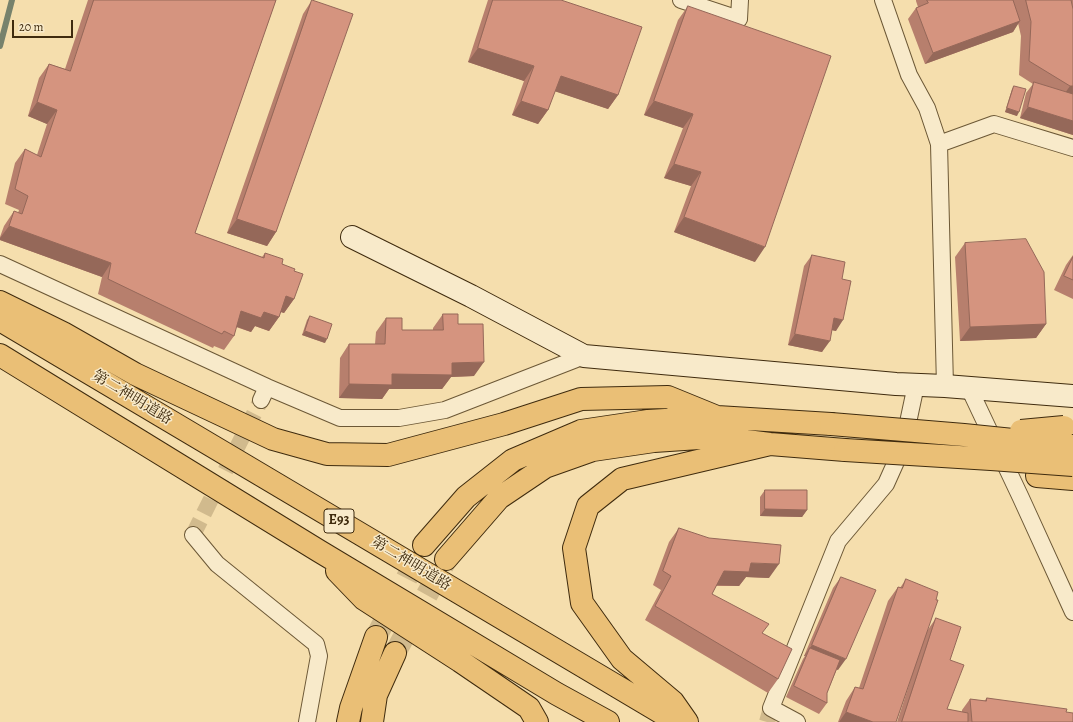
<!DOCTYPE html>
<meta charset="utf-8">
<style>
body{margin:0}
#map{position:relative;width:1073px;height:722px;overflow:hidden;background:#f5dead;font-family:Alegreya,serif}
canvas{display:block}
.scale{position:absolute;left:12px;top:20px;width:61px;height:18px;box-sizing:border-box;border:2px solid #3f2b0e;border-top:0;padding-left:5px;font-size:12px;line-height:14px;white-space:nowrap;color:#3f2b0e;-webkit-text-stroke:3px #f8eaca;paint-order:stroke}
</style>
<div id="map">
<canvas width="1073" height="722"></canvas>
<div class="scale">20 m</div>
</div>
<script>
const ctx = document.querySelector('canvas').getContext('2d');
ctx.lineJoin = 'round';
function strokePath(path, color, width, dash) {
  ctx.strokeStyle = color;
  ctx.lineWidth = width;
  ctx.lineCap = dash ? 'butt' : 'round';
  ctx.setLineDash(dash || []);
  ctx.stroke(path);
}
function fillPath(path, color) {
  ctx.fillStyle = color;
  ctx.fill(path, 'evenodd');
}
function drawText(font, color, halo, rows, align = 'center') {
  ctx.font = font + ' Alegreya,"Noto Serif JP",serif';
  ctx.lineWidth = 3;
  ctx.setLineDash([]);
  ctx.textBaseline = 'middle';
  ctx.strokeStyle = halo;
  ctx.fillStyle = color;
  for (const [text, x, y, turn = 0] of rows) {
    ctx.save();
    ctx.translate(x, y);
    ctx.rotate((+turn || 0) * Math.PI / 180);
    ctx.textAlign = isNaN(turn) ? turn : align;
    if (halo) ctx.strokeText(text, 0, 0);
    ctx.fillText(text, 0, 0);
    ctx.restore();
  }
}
strokePath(new Path2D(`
 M0,46L12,0`), '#77826c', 6);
strokePath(new Path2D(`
 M193,535L261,400
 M767,722L771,708`), '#d1ba8d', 16, [16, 8]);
strokePath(new Path2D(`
 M376,637L424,545
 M395,653L445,562`), '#d1ba8d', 22, [22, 11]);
const street = new Path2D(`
 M681,0L739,19L740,0
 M883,0L909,75L927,108L939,144L945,386
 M939,144L994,124L1073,148
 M0,264L267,387
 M969,388L1021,498L1073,612
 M261,400L267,387L340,418H399L445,410L584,356
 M193,535L217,564L316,644L319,656L307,722
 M797,722L771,708L838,541L886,484L903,446L916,385`);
const secondary = new Path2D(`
 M352,237L471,296L584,356L896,384L945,386L1073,396`);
const highway = new Path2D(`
 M0,302L63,333L135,374L273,439L327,454L388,455L504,424L581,399L668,397L717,417
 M0,320L677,722
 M0,355L319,551L557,694L608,722
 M1037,476L1073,479
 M424,545L466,497L513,460L581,431L648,421L717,417L831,424
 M446,559L499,498L545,467L593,450L654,441L714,437L770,444L845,450
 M337,571L364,599L460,661L529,708L537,722
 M348,722L351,708L376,637
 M372,722L376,695L395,653
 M687,722L673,702L622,659L582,603L574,548L588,506L622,479L770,444`);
strokePath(street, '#6c5836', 18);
strokePath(secondary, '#3f2b0e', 24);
strokePath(highway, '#3f2b0e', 24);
strokePath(street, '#f8eaca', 16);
strokePath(secondary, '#f8eaca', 22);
strokePath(highway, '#eabf76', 22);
const highwayBridge = new Path2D(`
 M831,424L964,435L1073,446
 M1021,431L1064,427
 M845,450L991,459L1073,465`);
strokePath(highwayBridge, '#3f2b0e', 24, []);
strokePath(highwayBridge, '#eabf76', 22);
fillPath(new Path2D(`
 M88,0H276L195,233L262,257L265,253L282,264L294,271V299L284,313L280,312L279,317L269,331L255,326L251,332L236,327L234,336L224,350L214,346L213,348L98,294L102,277L0,240V237L4,226L14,211L18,213L19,210L5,204L15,163L25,149L37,155L47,124L28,116L39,78L49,64L65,69Z
 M312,0L276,232L267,246L227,233L303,14Z
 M488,0H561L618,95L608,109L555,91L548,110L538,124L512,115L524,81L468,62Z
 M916,0H1073V135L1020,118L1026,93L1033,84L1019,75L1021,36L1018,23L1013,32L925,64L908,19L916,8L918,7L916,1Z
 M688,6L755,262L674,232L691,186L664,178L683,128L644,115L678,20Z
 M1014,86L1017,116L1005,112L1012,89Z
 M965,243L1046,324L1036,338L960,341L955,257Z
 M812,255L842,279L836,331L832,330L822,352L788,345L804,266Z
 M1073,255V299L1054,290L1066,265Z
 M443,314L458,324L474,376L451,377L442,389H389L382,399L339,398L340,358L349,344H375L376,332L386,318L402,330H433V328Z
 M310,316L325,343L302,335L307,320Z
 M765,490L807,510L802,517L760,516V497Z
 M679,528L769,578L746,577L739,586H716L712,594L762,633L778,679L768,693L645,620L661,590L653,585L669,542Z
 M841,577L838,670L837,669L827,693V703L819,714L786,697L803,659L805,656H804L833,588Z
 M906,579L927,631L936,618L950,660L947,709L962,712V710L970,699L984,701L987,698L1066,712L1073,722H897L911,679L896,722H838L846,701L855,687L859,688L888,601L898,587L900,588Z`), '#b77f6d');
fillPath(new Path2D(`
 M1020,21L1013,32L925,64L933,53Z
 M478,48L534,66L524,81L468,62Z
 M561,76L618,95L608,109L551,90Z
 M1070,86H1073V101L1060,100Z
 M521,101L548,110L538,124L512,115Z
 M654,101L693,114L683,128L644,115Z
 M37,102L57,110L47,124L28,116Z
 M1028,107L1073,121V135L1020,118Z
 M1007,108L1019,112L1017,116L1005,112Z
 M674,164L701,172L691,186L664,178Z
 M684,217L765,247L755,262L674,232Z
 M237,219L276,232L267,246L227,233Z
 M9,226L111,263L102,277L0,240V238Z
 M286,296L294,299L284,313L276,310Z
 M241,311L264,312L279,317L269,331L255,326L251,332L232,325Z
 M834,318L843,320L836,331L826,329Z
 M1046,324L1036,338L960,341L970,327Z
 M305,331L327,339L325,343L302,335Z
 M795,334L830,341L822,352L788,345Z
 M484,362L474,376L451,377L442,389H389L382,399L339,398L349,384L392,374L452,363Z
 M765,509L807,510L802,517L760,516Z
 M751,563L779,564L769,578L746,577L739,586L714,585L724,571Z
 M812,645L846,659L838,670L806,657L810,648L805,656H804Z
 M846,712L873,722H839Z`), '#956859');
const building = new Path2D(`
 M94,0H276L195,233L264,258L265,253L283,259L282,264L295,269L294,271L303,274L294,299L286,296L279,317L264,312L261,318L241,311L234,336L224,331L222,334L108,279L111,263L9,226L14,211L22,214L28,196L15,189L25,149L41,157L57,110L37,102L49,64L70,71Z
 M312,0L353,14L276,232L237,219Z
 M493,0H561L642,27L618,95L561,76L548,110L521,101L534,66L478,48Z
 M927,0H1013L1020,21L933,53L916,8L928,3Z
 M1026,0H1071L1073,9V86H1070L1029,61L1031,22Z
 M688,6L831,56L765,247L684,217L701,172L674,164L693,114L654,101Z
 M1034,82L1073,94V121L1028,107Z
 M1014,86L1026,89L1019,112L1007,108Z
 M1026,239L1044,272L1046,324L970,327L965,243Z
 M812,255L845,262L842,279L851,281L843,320L834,318L830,341L795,334Z
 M1073,257V280L1064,276Z
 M443,314H458V324H483L484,362L452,363V375L392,374V385L349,384V344H385L386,318H402V330H443Z
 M310,316L332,324L327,339L305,331Z
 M765,490H807V510L765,509Z
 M679,528L709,538L781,545L779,564L751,563L749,572L724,571L712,594L769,624L762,633L792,649L778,679L655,606L671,576L663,571Z
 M841,577L876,590L846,659L812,645Z
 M906,579L938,592L936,600H938L896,722H873L846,712L855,687L863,689L898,587L902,588Z
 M936,618L961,627L950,660L964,665L947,709L968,713V722H902Z
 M810,648L840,660L827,693V703L794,686Z
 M987,698L1067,709L1066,712L1073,713V722H972L970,699L986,701Z`);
fillPath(building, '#d5947f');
strokePath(building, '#956859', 1);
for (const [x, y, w] of [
 [339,521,30]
]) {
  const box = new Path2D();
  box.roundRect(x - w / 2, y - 12, w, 24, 3);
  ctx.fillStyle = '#f8eaca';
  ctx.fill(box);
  strokePath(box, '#3f2b0e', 1);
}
drawText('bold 14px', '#3f2b0e', null, [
 ["E93",339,521]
]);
drawText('15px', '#3f2b0e', '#f8eaca', [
 ["第二神明道路",132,398,31],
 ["第二神明道路",411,564,31]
]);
</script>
